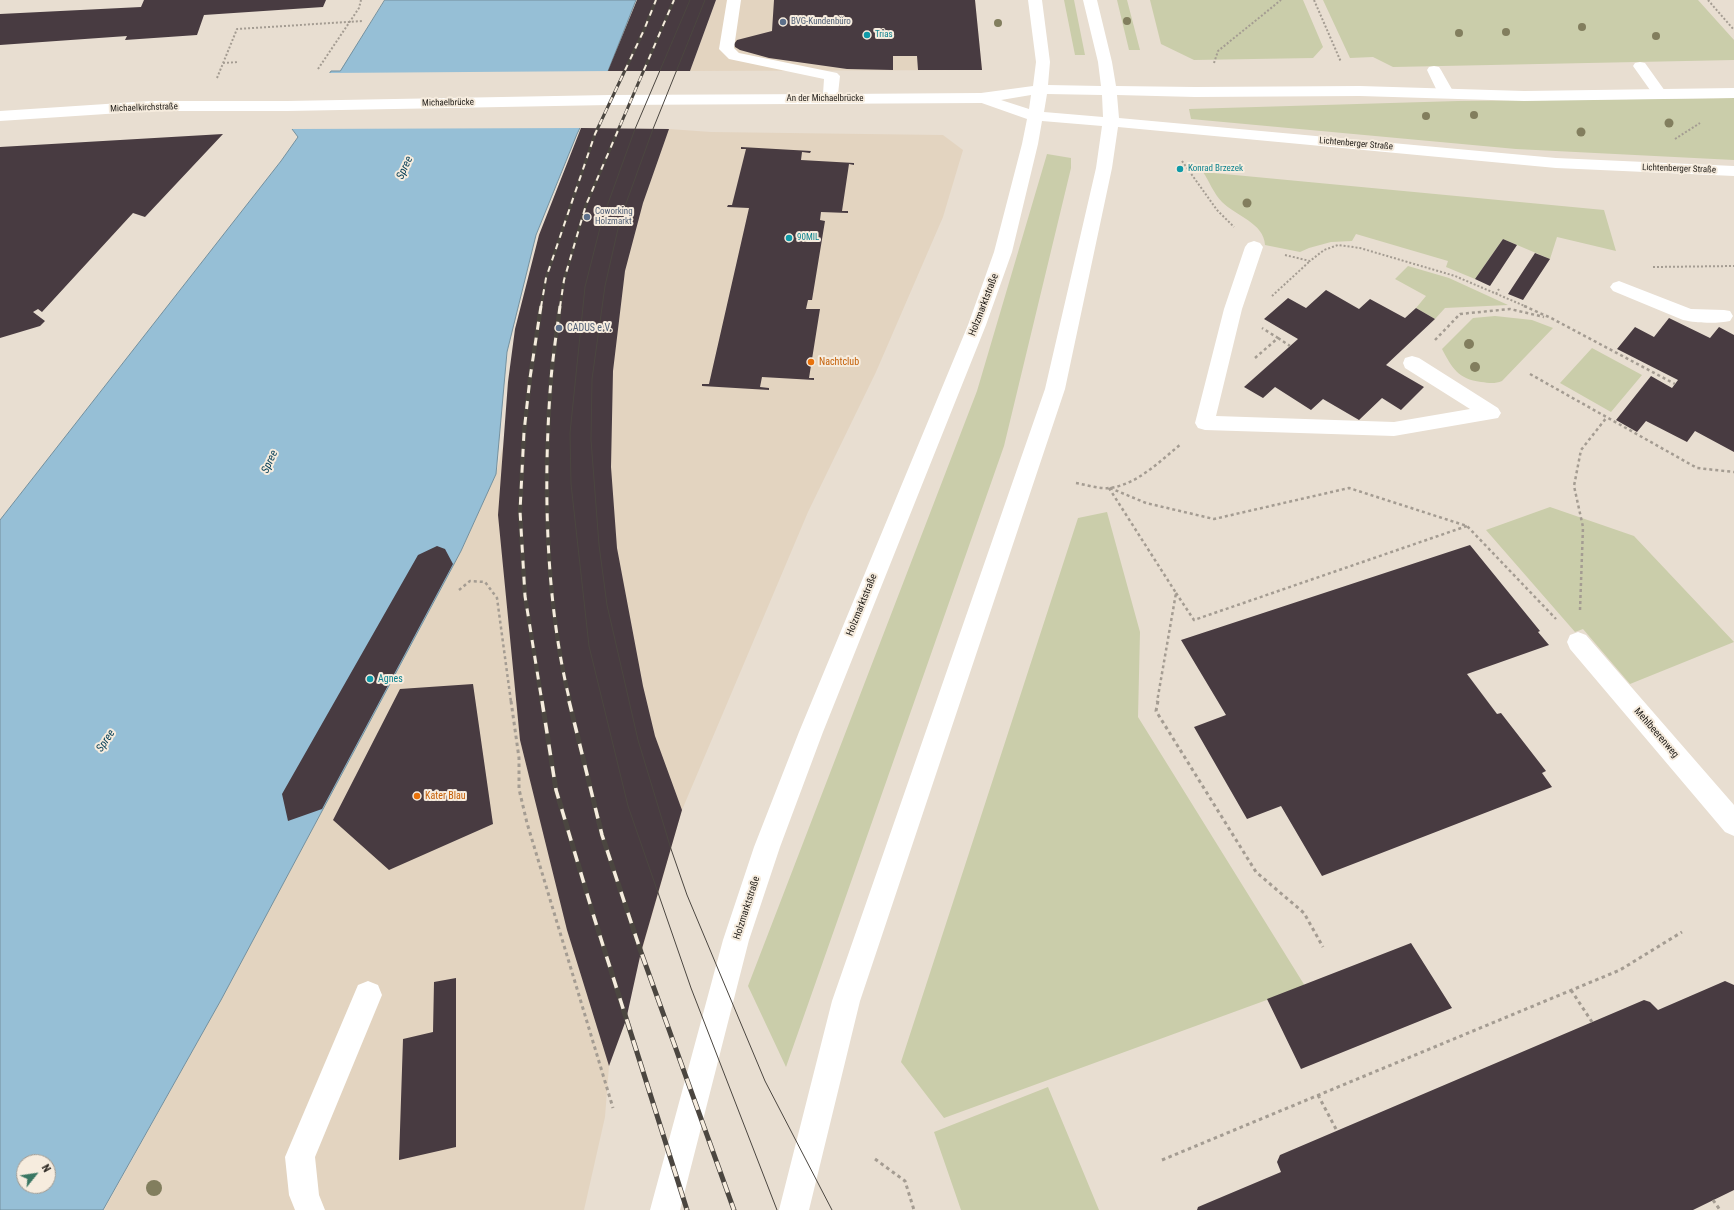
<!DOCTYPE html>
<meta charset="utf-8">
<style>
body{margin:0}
#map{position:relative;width:1734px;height:1210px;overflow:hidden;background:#e8ded1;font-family:"Roboto Condensed",sans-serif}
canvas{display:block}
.north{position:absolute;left:16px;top:1154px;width:40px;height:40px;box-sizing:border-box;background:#f6ecde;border:1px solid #a39b91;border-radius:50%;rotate:60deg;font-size:11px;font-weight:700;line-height:16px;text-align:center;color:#26221d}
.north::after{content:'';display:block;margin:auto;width:14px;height:18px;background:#397662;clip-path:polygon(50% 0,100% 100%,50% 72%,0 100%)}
</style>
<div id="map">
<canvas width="1734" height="1210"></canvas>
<div class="north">N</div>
</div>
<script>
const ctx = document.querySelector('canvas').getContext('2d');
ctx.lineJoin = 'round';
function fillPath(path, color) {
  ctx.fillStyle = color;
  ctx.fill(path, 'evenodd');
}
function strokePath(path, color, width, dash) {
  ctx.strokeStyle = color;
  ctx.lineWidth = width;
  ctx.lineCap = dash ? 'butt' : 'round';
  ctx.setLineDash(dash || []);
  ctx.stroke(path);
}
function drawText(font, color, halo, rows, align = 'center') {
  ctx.font = font + ' "Roboto Condensed",sans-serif';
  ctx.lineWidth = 4;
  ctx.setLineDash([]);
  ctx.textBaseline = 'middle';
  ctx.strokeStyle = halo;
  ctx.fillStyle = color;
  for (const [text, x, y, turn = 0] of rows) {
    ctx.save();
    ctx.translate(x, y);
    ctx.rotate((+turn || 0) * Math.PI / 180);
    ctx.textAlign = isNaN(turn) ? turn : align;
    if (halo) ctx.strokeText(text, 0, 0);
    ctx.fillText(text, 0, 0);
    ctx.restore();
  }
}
fillPath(new Path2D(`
 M716,0H975L982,70L690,71Z
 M669,129L711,132L943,135L963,150L943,217L876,372L808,512L682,810L609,1066L605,1117L584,1210H104L221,1000L461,551L496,474L509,422Z`), '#e3d4c0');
fillPath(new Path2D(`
 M1064,0H1074L1085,55H1075Z
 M1117,0H1127L1140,50H1129Z
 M1150,0H1303L1323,47L1313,58L1194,60L1161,44Z
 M1323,0H1698L1734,40V60L1393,67L1373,57L1350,58Z
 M1734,98V160L1516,149L1191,119L1189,109L1458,101Z
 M1047,154L1071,158V168L1004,446L786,1067L748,986L977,391Z
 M1203,172L1604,210L1616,251L1557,237L1550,259L1503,239L1475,279L1446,267L1448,261L1356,234L1352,241L1331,242L1309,248L1300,252L1265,245C1264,223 1236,216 1222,202C1214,194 1209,181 1203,172Z
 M1408,266L1449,278L1508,305L1445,308L1435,319L1416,308L1426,296L1395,279Z
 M1495,316L1532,320L1553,328L1502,381C1495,384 1489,383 1481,382C1458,379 1452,368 1442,349L1473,318Z
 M1592,348L1642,375L1611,412L1560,383Z
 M1550,507L1634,536L1734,642L1630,684L1583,629L1575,632L1486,530Z
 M1107,512L1140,632L1138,717L1305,986L944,1118L901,1062L1078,518Z
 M1048,1087L1099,1210H961L934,1132Z`), '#cacdaa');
const water = new Path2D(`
 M385,0H636L608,71L577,134L536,235L507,352L496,474L461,551L221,1000L103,1210H0V520L281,161L298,137L292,129L331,71H340ZM24,1162H48V1186H24Z`);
fillPath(water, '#96bfd6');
strokePath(water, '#74909e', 1);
fillPath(new Path2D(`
 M610,71L582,128L290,129L328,73Z`), '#e8ded1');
fillPath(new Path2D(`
 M144,0H326L323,7L204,15L197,35L125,40L127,36L0,45V14L141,7Z
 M637,0H716L690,71H608Z
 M774,0H975L982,70H918L917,56H893V70L847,69L769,58L740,50L735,47L734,44L737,40L772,31Z
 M581,128L669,129L643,203L625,271L613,371L611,467L617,548L643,686L655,736L682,810L641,952L626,1020L609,1066L567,930L520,740L498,515L508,382L515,329L539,235Z
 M223,134L145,217L133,213L42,312L38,309L33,312L45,321L40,326L0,338V147Z
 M741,147L811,151L810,153L802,152L801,160L854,163V165L849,164L842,211H848V213L821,212L820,220L825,221L812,300H808L806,309H820L809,378H814V380L762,377L760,387L769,388V390L702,386V384H709L749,208L727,207L728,205H732L746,149H741Z
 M1503,239L1517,245L1490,286L1475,279Z
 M1535,253L1550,259L1523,300L1508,294Z
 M1326,290L1359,309L1370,299L1405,318L1416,308L1435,319L1386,365L1424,387L1401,410L1382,398L1359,420L1323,399L1311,410L1275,387L1263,398L1244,387L1298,339L1264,319L1288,298L1306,308Z
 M1669,318L1710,338L1719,327L1734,335V452L1695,431L1687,442L1646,421L1637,432L1616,420L1651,376L1672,388L1678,380L1617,349L1635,327L1654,337Z
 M1470,545L1540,631L1538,632L1549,645L1467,674L1497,714L1501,713L1546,771L1542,773L1552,787L1322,876L1281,806L1247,819L1194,727L1226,715L1181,640Z
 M437,546L445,549L453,564L322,809L288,821L282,794L418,555Z
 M473,684L493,824L389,870L333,820L400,689Z
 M1411,943L1452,1008L1301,1069L1267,999Z
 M456,978V1147L399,1160L403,1039L433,1032L434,982Z
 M1725,981L1734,985V1190L1693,1210H1197L1198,1207L1281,1172L1277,1162L1280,1155L1644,1000L1650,1002L1658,1010Z`), '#483b41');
strokePath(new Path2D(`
 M1314,0L1341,62
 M1708,0L1734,30
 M223,63L239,62
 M1214,63L1218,51L1281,0
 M318,69L359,8L361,0
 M217,78L237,29L363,21
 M1675,139L1700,123
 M1182,161L1217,210L1234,227
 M1285,255L1310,261L1324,250L1338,245L1360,248L1455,276L1527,307
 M1653,267L1734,266
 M1496,294L1499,289
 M1272,296L1310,261`), '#a49c92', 2, [2, 2]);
strokePath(new Path2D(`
 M1524,306L1551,318L1675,384
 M1278,338L1290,346
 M1435,340L1460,314L1510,309L1544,317
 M1255,358L1278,338L1262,328
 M1530,374L1697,468L1734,472
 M1076,483C1087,485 1099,489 1110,488C1138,484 1160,461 1181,444
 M1109,488L1176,593L1157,702
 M1110,488L1146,503L1214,519L1349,488L1467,526L1556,619
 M459,590L470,581L485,582L497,598L511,702
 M1176,593L1194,620L1467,526
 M1580,610L1583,527L1574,486L1581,450L1607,417`), '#a49c92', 2.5, [3, 3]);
strokePath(new Path2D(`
 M511,701L519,758V789L527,823L613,1108
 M1158,701L1156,711L1256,872L1304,913L1323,947
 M1571,990L1592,1022
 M1318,1095L1337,1131
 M875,1159L905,1181L914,1210
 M1162,1160L1620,970L1682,932
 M1713,1200L1720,1210`), '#a49c92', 3, [3.5, 3.5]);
fillPath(new Path2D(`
 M727,0H741L734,48L739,53L837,73L840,76L838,94L981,93L986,95L989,98L986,101L981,103L609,105L287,111H151L0,121V111L151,101H287L609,95L823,94L824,79L729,59L719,49Z
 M1640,62L1645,63L1665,91L1668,94L1665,97L1660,99L1655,97L1633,66L1635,63Z
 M1434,66L1439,67L1441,70L1454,93L1451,96L1446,98L1441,96L1438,93L1427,70L1429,67Z
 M1254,241L1260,243L1263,247L1242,309L1216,416L1394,422L1470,409L1405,368L1403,363L1405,358L1412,356L1419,358L1498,408L1501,413L1498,418L1394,436L1205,430L1198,428L1195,423L1224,309L1245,247L1248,243Z
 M1619,281L1691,309L1724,310L1730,311L1733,316L1730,321C1717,324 1696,323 1683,320L1613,291L1610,287L1613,283Z
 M1578,632L1586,635L1734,805V836L1725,832L1570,649L1567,642L1570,635Z
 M368,981L378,985L382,995L315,1157L319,1195L325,1210H295L289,1195L285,1157L358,985Z`), '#fff');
fillPath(new Path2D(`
 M1028,0H1042L1050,62L1048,85L1101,86L1098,62L1083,0H1097L1112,62L1116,86L1195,87L1360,86L1524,91L1734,88V98L1524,101L1360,96L1195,97L1117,95L1119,118L1556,158L1734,166V176L1556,168L1118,127L1112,168L1065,389L860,1001L809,1210H779L832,1001L1045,389L1096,168L1102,126L1042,121L1038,144L1012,252L986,325L823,732L780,847L749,940L680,1210H650L723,940L754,847L799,732L968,325L994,252L1022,144L1027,119L976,101L973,98L976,95L981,93L1033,86L1036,62ZM1047,94L1102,95L1103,117L1044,112ZM1031,95L1029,109L1001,100Z`), '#fff');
strokePath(new Path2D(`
 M690,0L635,129L602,220L585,287L570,433L571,484L589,646L628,806L691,988L777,1210
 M705,0L653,129L620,220L605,286L592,379L591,440L599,545L607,605L638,740L671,849L687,895L765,1081L832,1210`), '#4b4640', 1);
const railFar2 = new Path2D(`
 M541,307L546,278L595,134L644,30L656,0
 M560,307L564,280L586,205L674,0`);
const railFar1 = new Path2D(`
 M541,306L530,378L524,432L520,511L525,596L542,702
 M560,306C557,330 553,355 551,379C543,482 545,601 570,702`);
const rail = new Path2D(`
 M542,701L556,790L594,917L687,1210
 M569,701L602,835L641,952L734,1210`);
strokePath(railFar2, '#4b4640', 3);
strokePath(railFar1, '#4b4640', 4.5);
strokePath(rail, '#4b4640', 5);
strokePath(railFar2, '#f6ecde', 2, [6]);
strokePath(railFar1, '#f6ecde', 3, [8]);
strokePath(rail, '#f6ecde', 3.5, [11]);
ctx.fillStyle = '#827e5e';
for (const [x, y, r] of [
 [1127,21,4],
 [998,23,4],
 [1582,27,4],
 [1506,32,4],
 [1459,33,4],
 [1656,36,4],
 [1474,115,4],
 [1426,116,4],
 [1669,123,4.5],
 [1581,132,4.5],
 [1247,203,4.5],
 [1469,344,5],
 [1475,367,5],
 [154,1188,8]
]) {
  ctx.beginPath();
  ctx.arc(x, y, r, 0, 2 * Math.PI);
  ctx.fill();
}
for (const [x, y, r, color] of [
 [783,22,4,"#5c6f8a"],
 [867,35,4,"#0f9aa8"],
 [1180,169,4,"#0f9aa8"],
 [587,217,4,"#5c6f8a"],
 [789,238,4,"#0f9aa8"],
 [559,328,4,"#5c6f8a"],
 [811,362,4,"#e8710a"],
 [370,679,4,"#0f9aa8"],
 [417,796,4,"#e8710a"]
]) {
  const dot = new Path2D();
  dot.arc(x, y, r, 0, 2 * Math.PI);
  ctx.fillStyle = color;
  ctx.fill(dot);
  strokePath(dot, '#f6ecde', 1.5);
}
drawText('9px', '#4e5e75', '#f6ecde', [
 ["BVG-Kundenbüro",791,22],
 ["Coworking",595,212],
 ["Holzmarkt",595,222]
], 'left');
drawText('9px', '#0d838f', '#f6ecde', [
 ["Trias",875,35],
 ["Konrad Brzezek",1188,169],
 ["90MIL",797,238]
], 'left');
drawText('9px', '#26221d', '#f6ecde', [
 ["An der Michaelbrücke",825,99],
 ["Michaelbrücke",448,103,-1],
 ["Michaelkirchstraße",144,108,-2],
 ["Lichtenberger Straße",1356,144,5],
 ["Lichtenberger Straße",1679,169,2]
]);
drawText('10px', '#26221d', '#f6ecde', [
 ["Holzmarktstraße",984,305,-69],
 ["Holzmarktstraße",862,605,-68],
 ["Mehlbeerenweg",1656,733,49],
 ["Holzmarktstraße",747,908,-72]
]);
drawText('10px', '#4e5e75', '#f6ecde', [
 ["CADUS e.V.",567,328]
], 'left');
drawText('10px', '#c56008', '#f6ecde', [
 ["Nachtclub",819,362],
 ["Kater Blau",425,796]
], 'left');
drawText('10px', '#0d838f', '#f6ecde', [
 ["Agnes",378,679]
], 'left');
drawText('italic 11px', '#043d55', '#f6ecde', [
 ["Spree",405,168,-65],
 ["Spree",270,462,-65],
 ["Spree",106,741,-56]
]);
</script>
